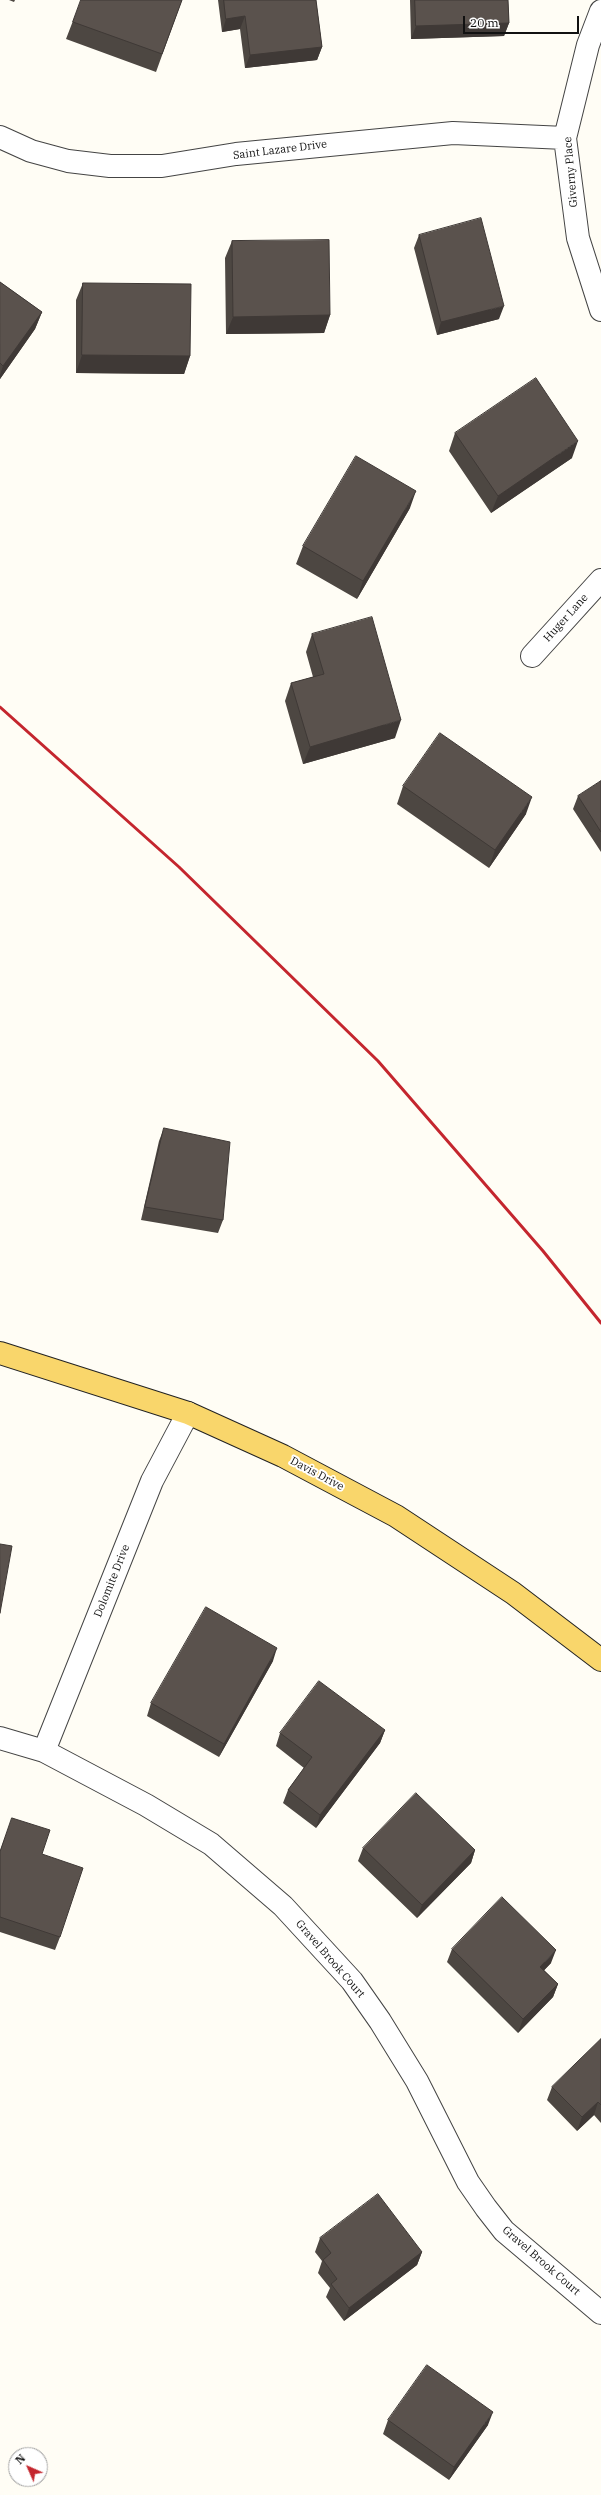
<!DOCTYPE html>
<style>
body{margin:0}
#map{position:relative;width:601px;height:2495px;overflow:hidden;background:#fffdf5;font-family:"IBM Plex Serif",serif}
canvas{display:block}
.north{position:absolute;left:8px;top:2447px;width:40px;height:40px;box-sizing:border-box;background:#fff;border:1px solid #a0a0a0;border-radius:50%;rotate:315deg;font-size:11px;font-weight:700;line-height:16px;text-align:center;color:#111}
.north::after{content:'';display:block;margin:auto;width:14px;height:18px;background:#c4262e;clip-path:polygon(50% 0,100% 100%,50% 72%,0 100%)}
.scale{position:absolute;left:463px;top:16px;width:116px;height:18px;box-sizing:border-box;border:2px solid #111;border-top:0;padding-left:5px;font-size:12px;line-height:14px;white-space:nowrap;color:#111;-webkit-text-stroke:3px #fff;paint-order:stroke}
</style>
<div id="map">
<canvas width="601" height="2495"></canvas>
<div class="north">N</div>
<div class="scale">20 m</div>
</div>
<script>
const ctx = document.querySelector('canvas').getContext('2d');
ctx.lineJoin = 'round';
function strokePath(path, color, width, dash) {
  ctx.strokeStyle = color;
  ctx.lineWidth = width;
  ctx.lineCap = dash ? 'butt' : 'round';
  ctx.setLineDash(dash || []);
  ctx.stroke(path);
}
function fillPath(path, color) {
  ctx.fillStyle = color;
  ctx.fill(path, 'evenodd');
}
function drawText(font, color, halo, rows, align = 'center') {
  ctx.font = font + ' "IBM Plex Serif",serif';
  ctx.lineWidth = 4;
  ctx.setLineDash([]);
  ctx.textBaseline = 'middle';
  ctx.strokeStyle = halo;
  ctx.fillStyle = color;
  for (const [text, x, y, turn = 0] of rows) {
    ctx.save();
    ctx.translate(x, y);
    ctx.rotate((+turn || 0) * Math.PI / 180);
    ctx.textAlign = isNaN(turn) ? turn : align;
    if (halo) ctx.strokeText(text, 0, 0);
    ctx.fillText(text, 0, 0);
    ctx.restore();
  }
}
const minor = new Path2D(`
 M601,11L588,45L565,138L578,238L601,310
 M0,137L31,151L68,161L110,166H162L236,154L453,133L565,138
 M532,656L601,580
 M0,1738L44,1751L146,1805L211,1844L283,1906L352,1981L380,2021L417,2081L468,2182L486,2208L504,2231L601,2313
 M44,1751L152,1481L188,1413`);
const primary = new Path2D(`
 M0,1353L188,1413L283,1456L396,1516L513,1593L601,1660`);
strokePath(minor, '#444', 24);
strokePath(primary, '#222', 24);
strokePath(minor, '#fff', 22);
strokePath(primary, '#f9d66b', 22);
strokePath(new Path2D(`
 M0,707L179,867L378,1061L543,1251L601,1323`), '#c4262e', 3);
fillPath(new Path2D(`
 M9,0H15L14,2Z
 M81,0H182L156,72L66,39Z
 M218,0H316L322,47L317,60L245,68L240,29L222,32Z
 M410,0H508L509,23L504,36L411,39Z
 M419,235L499,319L437,335L414,248Z
 M232,241L330,315L324,333L226,334L225,258Z
 M0,282L42,312L35,329L0,379Z
 M83,283L190,356L184,374L76,373V300Z
 M455,433L572,458L491,513L449,451Z
 M410,508L357,599L296,564L303,546Z
 M312,634L395,738L303,764L285,701L291,683L313,677L306,652Z
 M601,781V852L573,809L578,796Z
 M403,786L526,814L489,868L397,804Z
 M164,1128L223,1220L218,1233L141,1220L159,1141Z
 M273,1661L219,1757L147,1716L151,1703Z
 M385,1730L380,1743L316,1828L283,1803L288,1790L304,1768L276,1746L280,1733Z
 M12,1818L42,1854L60,1937L55,1950L0,1932V1851Z
 M363,1848L475,1850L471,1863L417,1918L358,1861Z
 M452,1949L551,1963L544,1970L558,1984L553,1997L518,2033L447,1962Z
 M601,2039V2123L594,2115L577,2131L547,2100L552,2087Z
 M320,2238L422,2252L417,2265L344,2321L326,2297L330,2288L318,2273L322,2261L315,2252Z
 M388,2420L488,2425L449,2480L383,2434Z`), '#4d4742');
fillPath(new Path2D(`
 M245,16L240,29L222,32L226,19Z
 M509,23L504,36L411,39L416,26Z
 M322,47L317,60L245,68L250,55Z
 M504,306L499,319L437,335L441,322Z
 M42,312L35,329L0,379V375L3,366Z
 M330,315L324,333L226,334L233,317Z
 M82,355L190,356L184,374L76,373Z
 M578,441L572,458L491,513L498,496Z
 M416,491L410,508L357,599L363,581Z
 M401,720L395,738L303,764L310,747Z
 M532,797L526,814L489,868L495,850Z
 M277,1648L273,1661L219,1757L224,1744Z
 M385,1730L380,1743L316,1828L320,1815Z
 M475,1850L471,1863L417,1918L422,1905Z
 M556,1950L551,1963L535,1980L540,1967Z
 M558,1984L553,1997L518,2033L523,2019Z
 M598,2102L594,2115L577,2131L582,2117Z
 M422,2252L417,2265L344,2321L349,2308Z
 M493,2412L488,2425L449,2480L454,2467Z`), '#3f3936');
const building = new Path2D(`
 M81,0H182L162,54L73,22Z
 M224,0H316L322,47L250,55L245,16L226,19Z
 M415,0H508L509,23L416,26Z
 M481,218L504,306L441,322L419,235Z
 M329,240L330,315L233,317L232,241Z
 M0,282L42,312L3,366L0,363Z
 M83,283L191,284L190,356L82,355Z
 M536,378L578,441L498,496L455,433Z
 M356,456L416,491L363,581L303,546Z
 M372,617L401,720L310,747L291,683L324,674L312,634Z
 M440,733L532,797L495,850L403,786Z
 M601,781V832L578,796Z
 M164,1128L230,1142L223,1220L145,1207Z
 M0,1544L12,1546L0,1613Z
 M206,1607L277,1648L224,1744L151,1703Z
 M319,1681L385,1730L320,1815L288,1790L312,1757L280,1733Z
 M416,1793L475,1850L422,1905L363,1848Z
 M12,1818L50,1830L42,1854L83,1868L60,1937L0,1917V1852Z
 M502,1897L556,1950L540,1967L558,1984L523,2019L452,1949Z
 M601,2039V2105L598,2102L582,2117L552,2087Z
 M378,2194L422,2252L349,2308L331,2284L337,2279L323,2260L331,2253L320,2238Z
 M427,2365L493,2412L454,2467L388,2420Z`);
fillPath(building, '#5a524d');
strokePath(building, '#3f3936', 1);
drawText('11px', '#111', '#fff', [
 ["Saint Lazare Drive",280,150,-7],
 ["Giverny Place",571,172,-95],
 ["Huger Lane",566,618,-48],
 ["Davis Drive",317,1474,28],
 ["Dolomite Drive",112,1581,-68],
 ["Gravel Brook Court",330,1959,49],
 ["Gravel Brook Court",541,2261,41]
]);
</script>
